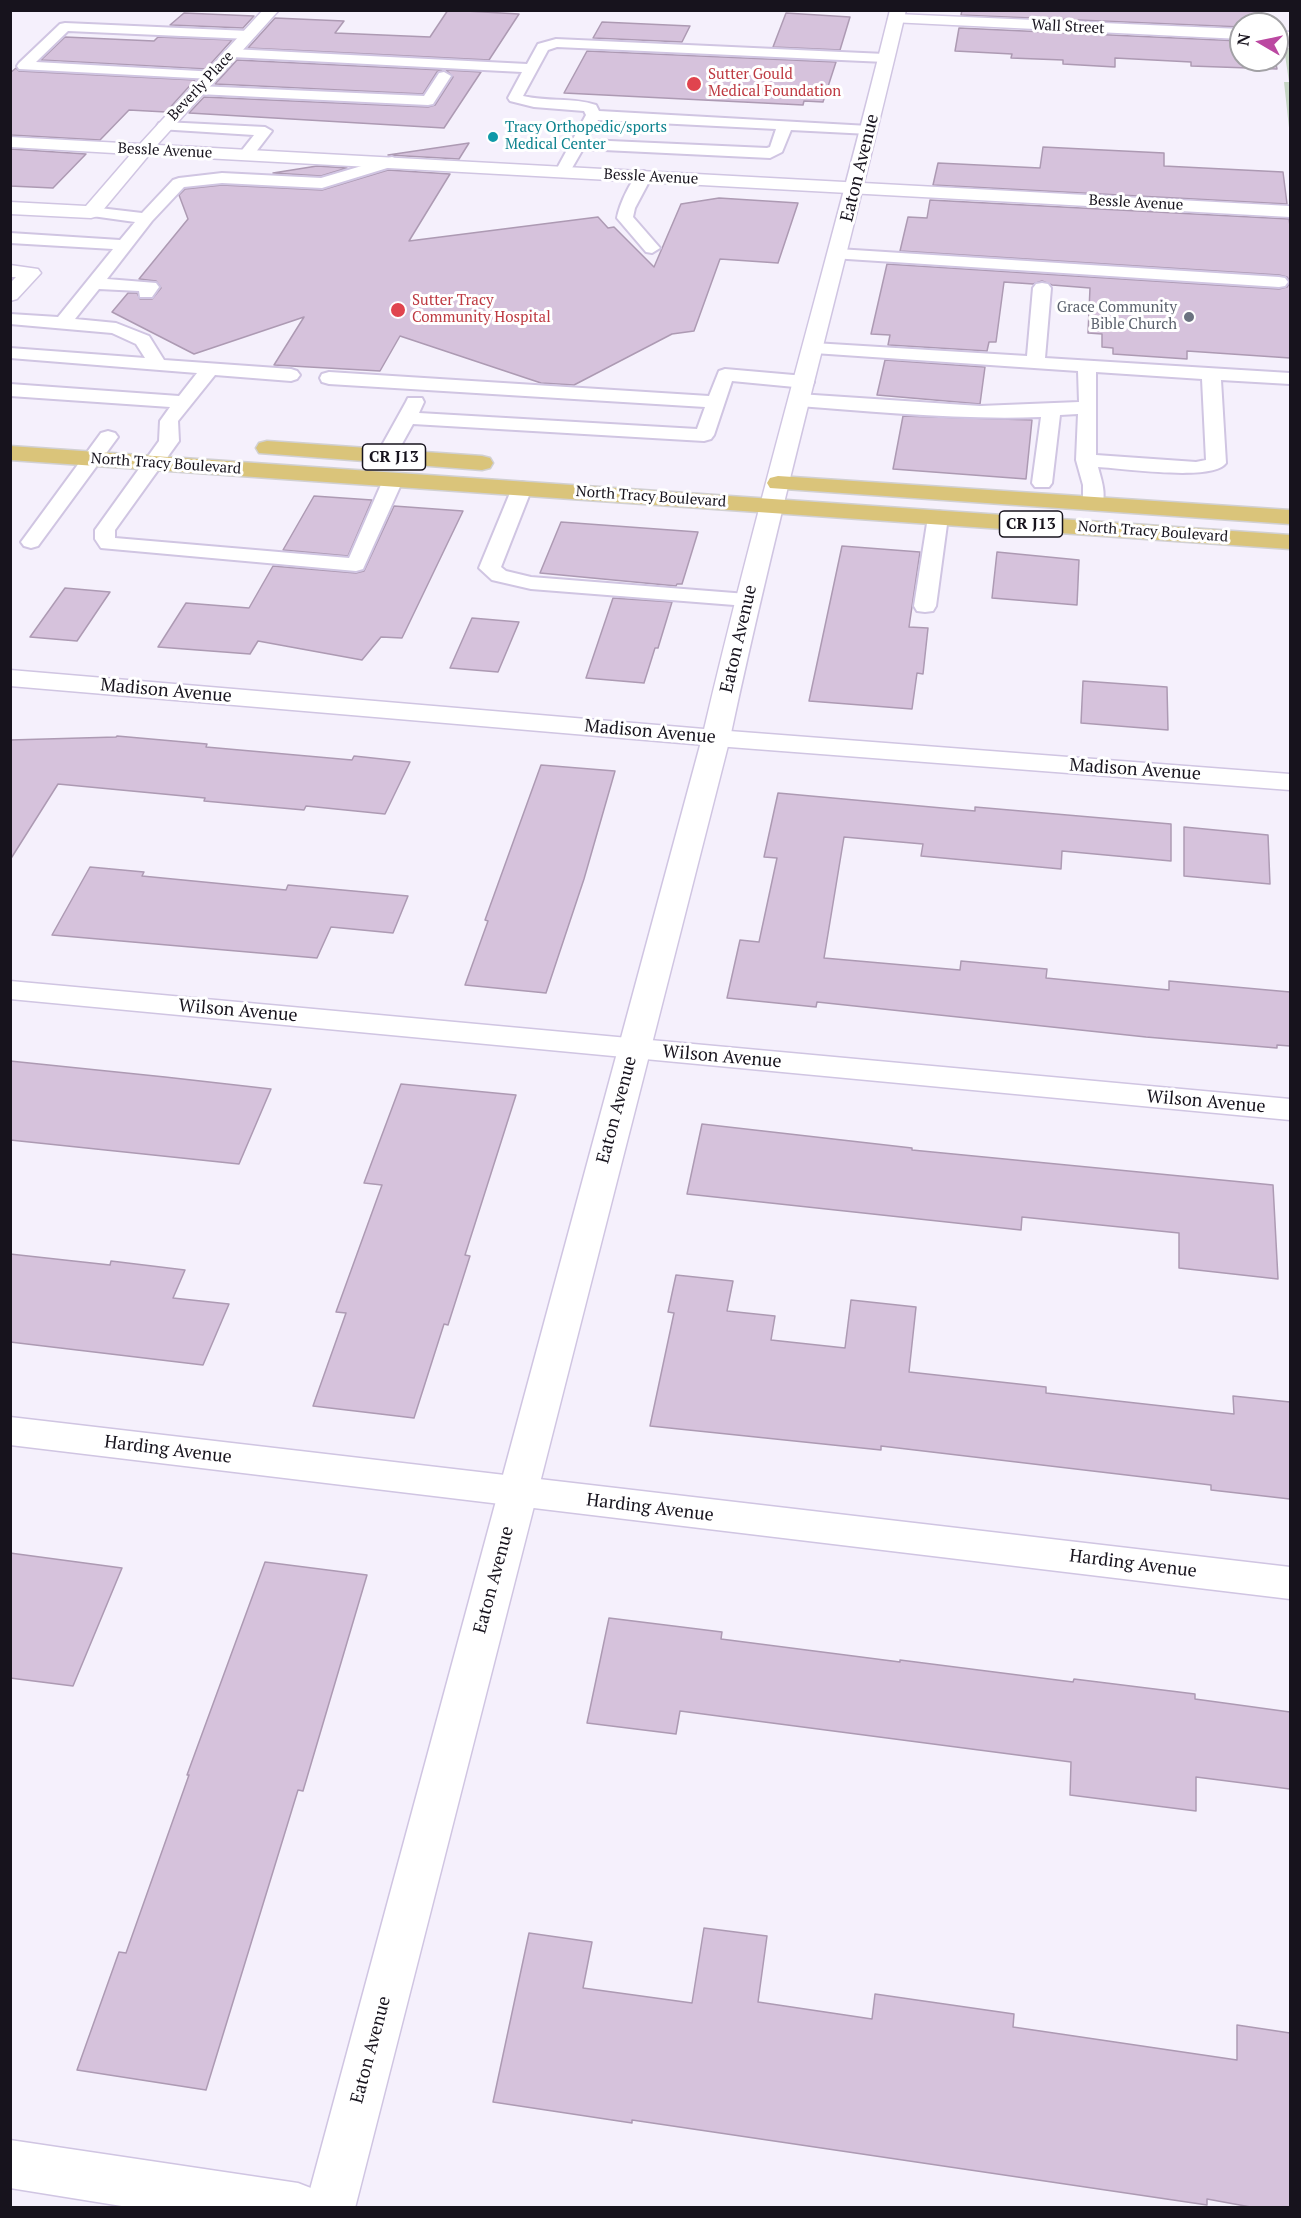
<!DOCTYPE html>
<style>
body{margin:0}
#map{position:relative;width:1301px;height:2218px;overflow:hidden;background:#f5f0fc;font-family:"PT Serif",serif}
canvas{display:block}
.frame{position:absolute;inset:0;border:12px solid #17131d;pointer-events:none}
.north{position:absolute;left:1229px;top:12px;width:60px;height:60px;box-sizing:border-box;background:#fff;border:2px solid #a2a1a5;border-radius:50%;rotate:279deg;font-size:16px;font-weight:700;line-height:24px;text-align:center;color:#17131d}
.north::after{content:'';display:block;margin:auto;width:21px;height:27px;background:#bb48a1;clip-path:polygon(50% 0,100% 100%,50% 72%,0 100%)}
</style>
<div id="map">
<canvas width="1301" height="2218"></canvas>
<div class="frame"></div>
<div class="north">N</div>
</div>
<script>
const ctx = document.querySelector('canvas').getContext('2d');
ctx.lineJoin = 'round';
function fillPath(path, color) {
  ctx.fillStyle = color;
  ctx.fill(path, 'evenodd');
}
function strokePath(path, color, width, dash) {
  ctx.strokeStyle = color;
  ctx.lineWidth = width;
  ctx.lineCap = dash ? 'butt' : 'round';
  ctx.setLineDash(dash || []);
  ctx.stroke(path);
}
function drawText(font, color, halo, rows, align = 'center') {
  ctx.font = font + ' "PT Serif",serif';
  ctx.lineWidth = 6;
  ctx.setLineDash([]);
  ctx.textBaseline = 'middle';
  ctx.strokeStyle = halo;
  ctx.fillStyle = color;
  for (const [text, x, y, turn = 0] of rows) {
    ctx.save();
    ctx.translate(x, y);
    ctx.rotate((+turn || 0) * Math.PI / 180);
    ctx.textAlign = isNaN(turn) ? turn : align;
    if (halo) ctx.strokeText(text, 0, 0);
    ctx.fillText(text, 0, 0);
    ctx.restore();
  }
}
fillPath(new Path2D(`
 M1284,48H1290V137L1284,82H1289Z`), '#c6d5c5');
const building = new Path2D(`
 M448,10L519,14L489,60L248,48L275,18L344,21L335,33L430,37Z
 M962,10H1261L1265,24H1241V27L961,15Z
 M184,13L254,16L243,28L170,25Z
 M786,13L850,17L840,50L773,47Z
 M602,22L690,26L682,42L593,38Z
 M959,28L1241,41V60H1275L1277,69L1191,66V62L1115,58V67L1063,64V60L1011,58L1012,54L955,51Z
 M65,37L154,41L158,37L232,40L206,69L41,60Z
 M587,51L768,59L836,62L823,102L804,101L803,105L564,93Z
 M237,60L442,70L437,72L423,94L215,84Z
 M16,68L19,71L195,80L166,112L129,110L100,140L10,135V73Z
 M446,70L481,72L444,128L189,113L204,97L428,107L435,105L453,77Z
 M469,143L459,159L388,155Z
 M1043,147L1164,153V166L1283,172L1287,204L933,185L938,163L1040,168Z
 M10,149L86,154L53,188L10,186Z
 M317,166L347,168L321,176L273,173Z
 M388,170L450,174L409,241L598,217L608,228L614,227L654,267L681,204L719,198L798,203L778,263L720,259L694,331L672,334L574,385L541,383L400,336L380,371L274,365L304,317L194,354L112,312L128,293H137L140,299H152L161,288L156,281L139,279L188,219L179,195L185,189L222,185L322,190Z
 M930,200L1289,219L1290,226V358L1187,351V359L1113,354V348L1102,347V334L1088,333L1090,288L1052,285L1042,281L1033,284L1004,282L996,342H989L987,351L888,345L890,335L871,334L887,264L1279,289L1287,287L1290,282L1287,277L1279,275L900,251L908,217L927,218Z
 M885,360L985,367L980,404L877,395Z
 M903,416L1032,420L1026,479L893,469Z
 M314,496L372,500L348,556L283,550Z
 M394,506L463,511L402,638L381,637L362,660L258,641L250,654L158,647L186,603L249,608L273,566L356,573L364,571Z
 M561,522L698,532L682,584H677L676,586L540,573Z
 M842,546L920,552L909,627L928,628L923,674L917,673L912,709L809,701Z
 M997,552L1079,560L1077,605L992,598Z
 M65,588L110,592L77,641L30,637Z
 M613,598L672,602L658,648H655L644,683L586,678Z
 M472,618L519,622L498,672L450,668Z
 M1083,681L1167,687L1168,730L1081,723Z
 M117,736L207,744L206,747L352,760L354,756L410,762L385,814L306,806L304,810L204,801L205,798L58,784L10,860V740L116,737Z
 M541,765L615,771L584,879L546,993L465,985L488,921L485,920Z
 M778,793L975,811V807L1171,824V861L1062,851L1061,869L921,856L923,844L844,837L824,958L960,970L961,961L1047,969L1046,978L1169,990V981L1290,992V1046L1277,1045V1048L1146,1037L817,1002L816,1007L727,998L740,940L759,942L777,858L764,857Z
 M1184,827L1268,835L1270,884L1184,876Z
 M90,867L144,872L142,876L286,890L288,885L408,896L393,933L331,927L317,958L52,935Z
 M10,1061L165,1077L271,1089L239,1164L10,1140Z
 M401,1084L516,1095L465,1255L470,1256L448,1325L444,1324L414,1418L313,1406L346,1313L336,1312L382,1185L364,1183Z
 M702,1124L912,1148V1150L1273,1185L1278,1279L1179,1268V1233L1022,1217L1021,1230L687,1194Z
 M10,1254L110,1265L111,1261L185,1270L173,1298L229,1304L203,1365L10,1342Z
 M676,1275L733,1281L727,1311L775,1316L771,1340L845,1348L851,1300L916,1307L909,1372L1046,1387V1393L1234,1414L1233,1396L1290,1402V1499L1211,1490V1485L881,1446V1450L650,1426L674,1313L668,1312Z
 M10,1553L122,1568L73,1686L10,1678Z
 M265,1562L367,1575L303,1791L298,1790L206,2090L77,2070L119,1952L126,1953L189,1775H187Z
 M609,1618L722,1632L721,1639L900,1662V1660L1073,1682L1074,1679L1195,1694V1699L1290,1712V1789L1196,1777V1811L1070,1795L1071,1762L680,1711L676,1734L587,1723Z
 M704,1928L767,1936L758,2002L872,2019L875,1994L1014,2014L1013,2027L1237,2060V2025L1290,2033V2208H1256L1207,2199V2205L632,2120V2123L493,2102L529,1933L592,1942L583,1988L692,2003Z`);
fillPath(building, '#d6c2dc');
strokePath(building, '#ad9ab3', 1.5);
const service = new Path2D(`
 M65,23L249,31L256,35L249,39L68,31L36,62L217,72L219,75L212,79L19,69L17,66L19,63L60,24Z
 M556,39L885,54L892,58L885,62L557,47L548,50L523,96C547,102 573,97 596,105L599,111L869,126L876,130L869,134L791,130L782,152L770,158L583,149L568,175L563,177L555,172L586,115L584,111L534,107L510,101L508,98L522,72L232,57L225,53L232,49L527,64L538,44ZM598,120L776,129L770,147L767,148L587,140Z
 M444,72L451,76L433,104L428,105L198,94L191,90L198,86L424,96L439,73Z
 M164,122L265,127L272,131L252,157L247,159L239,154L254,135L159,129L157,126L159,123Z
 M392,157L397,159L400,162L397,165L322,188L222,183L184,187L152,221L107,279L156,283L159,287L152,297H140L139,291L99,289L75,319L116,323L149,336L164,360L291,369L297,371L300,375L297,379L291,381L215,375L178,421L179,441L115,530V538L349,558L383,480L386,476H400L403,480L363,569L356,571L101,548L95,539V530L159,441L160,421L170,407L10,396V384L179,396L197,373L10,358V348L145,358L136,344L112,333L10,324V314L58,317L113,249L10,243V233L120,240L135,222L85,215L83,212L85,209L91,207L142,213L173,180L179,178L222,173L321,178Z
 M644,171L652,176L635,208L633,217L660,248L652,253L646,252L617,218C619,206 632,174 644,171Z
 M838,249L1279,277L1285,278L1288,282L1285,286L1279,287L832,258L830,254L832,250Z
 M1042,283L1048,284L1051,288L1045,358L1290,373V384L1221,380L1226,463C1213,482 1122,468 1098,467C1101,479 1108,497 1100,508H1086L1083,504V485L1076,460L1078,414L1060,415L1052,483L1049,487H1035L1032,483L1041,417C960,420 880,412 799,406L792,404L790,400L792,396L799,394L980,406L1079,402L1078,371L814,353L808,352L805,348L808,344L814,343L1027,356L1033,288L1036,284ZM1096,372L1202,379L1206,460L1196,462L1096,455Z
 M725,369L805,376L812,378L814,382L812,386L805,388L732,381L714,435L711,439L704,441L413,424L393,460H379L376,456L406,402L408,398H422L424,402L419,413L697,429L705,407L329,384L322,382L320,378L322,374L329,372L709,396L719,371Z
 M108,431L115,433L118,437L38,546L31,548L24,546L21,542L24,538L101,433Z
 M522,482L529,484L532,488L501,567L506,571L531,577L747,594L755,595L758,600L755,605L747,606L531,589L492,580L479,568L512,488L515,484Z
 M938,511L945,513L948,517L936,606L933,611L925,612L917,611L914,606L928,517L931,513Z`);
const minor = new Path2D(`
 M263,10H279L157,145L1290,206V217L149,155L98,216L91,218L10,214V202L86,206L131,154L10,147V137L140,144Z
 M896,14L1241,29V39L891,22L888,19Z
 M1277,31L1290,32V42L1277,41Z
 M10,265L38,269L41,273L17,299L10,301V283L16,277H10Z
 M10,670L716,730L1290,774V790L716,746L10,686Z
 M10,981L1290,1099V1120L10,999Z
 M10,1417L1290,1567V1599L10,1445Z
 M10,2140L298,2183L316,2190L323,2208H134L10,2188Z`);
const tertiary = new Path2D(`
 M890,10H906C849,253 782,494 730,738L355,2208H305L702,738C759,494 830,254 890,10Z`);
const primary = new Path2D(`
 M267,441L482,456L490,458L493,463L490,468L482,470L259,453L256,448L259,443Z
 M10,446L1290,535V549L10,460Z
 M778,476L1290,510V524L770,488L767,483L770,478Z`);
strokePath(service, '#d0c5e2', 4);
strokePath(minor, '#d0c5e2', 3);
strokePath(tertiary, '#d0c5e2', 3);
strokePath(primary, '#d1d0d2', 3);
fillPath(service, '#fff');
fillPath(minor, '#fff');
fillPath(tertiary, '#fff');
fillPath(primary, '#dac47a');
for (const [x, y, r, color] of [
 [694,84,8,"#e0444e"],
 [493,137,6,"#0f9aa8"],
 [398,310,8,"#e0444e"],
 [1189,317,6,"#6b7280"]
]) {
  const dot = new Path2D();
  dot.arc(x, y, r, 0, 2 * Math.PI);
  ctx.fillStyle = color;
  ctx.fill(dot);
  strokePath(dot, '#fff', 2);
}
drawText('15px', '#17131d', '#fff', [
 ["Wall Street",1068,27,3],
 ["Beverly Place",201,86,-47],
 ["Bessle Avenue",165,151,3],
 ["Bessle Avenue",651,177,3],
 ["Bessle Avenue",1136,203,3],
 ["North Tracy Boulevard",166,464,4],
 ["North Tracy Boulevard",651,497,4],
 ["North Tracy Boulevard",1153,532,4]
]);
drawText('15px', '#be3a42', '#fff', [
 ["Sutter Gould",708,75],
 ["Medical Foundation",708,92],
 ["Sutter Tracy",412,301],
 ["Community Hospital",412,318]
], 'left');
drawText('15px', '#0d838f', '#fff', [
 ["Tracy Orthopedic/sports",505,128],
 ["Medical Center",505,145]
], 'left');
drawText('15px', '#5b616d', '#fff', [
 ["Grace Community",1177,308],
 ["Bible Church",1177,325]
], 'right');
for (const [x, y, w] of [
 [394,457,63],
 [1031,524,63]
]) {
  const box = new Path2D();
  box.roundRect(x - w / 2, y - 13, w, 26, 4.5);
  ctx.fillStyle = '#fff';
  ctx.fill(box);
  strokePath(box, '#17131d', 1.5);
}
drawText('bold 16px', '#17131d', null, [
 ["CR J13",394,457],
 ["CR J13",1031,524]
]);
drawText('18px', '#17131d', '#fff', [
 ["Eaton Avenue",860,168,-76],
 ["Eaton Avenue",739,639,-77],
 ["Madison Avenue",166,691,5],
 ["Madison Avenue",650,732,5],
 ["Madison Avenue",1135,770,4],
 ["Wilson Avenue",238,1011,5],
 ["Wilson Avenue",722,1057,5],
 ["Wilson Avenue",1206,1102,5],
 ["Eaton Avenue",617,1110,-75],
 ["Harding Avenue",168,1450,7],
 ["Harding Avenue",650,1508,7],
 ["Harding Avenue",1133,1564,7],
 ["Eaton Avenue",494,1580,-75],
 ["Eaton Avenue",371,2050,-75]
]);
</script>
